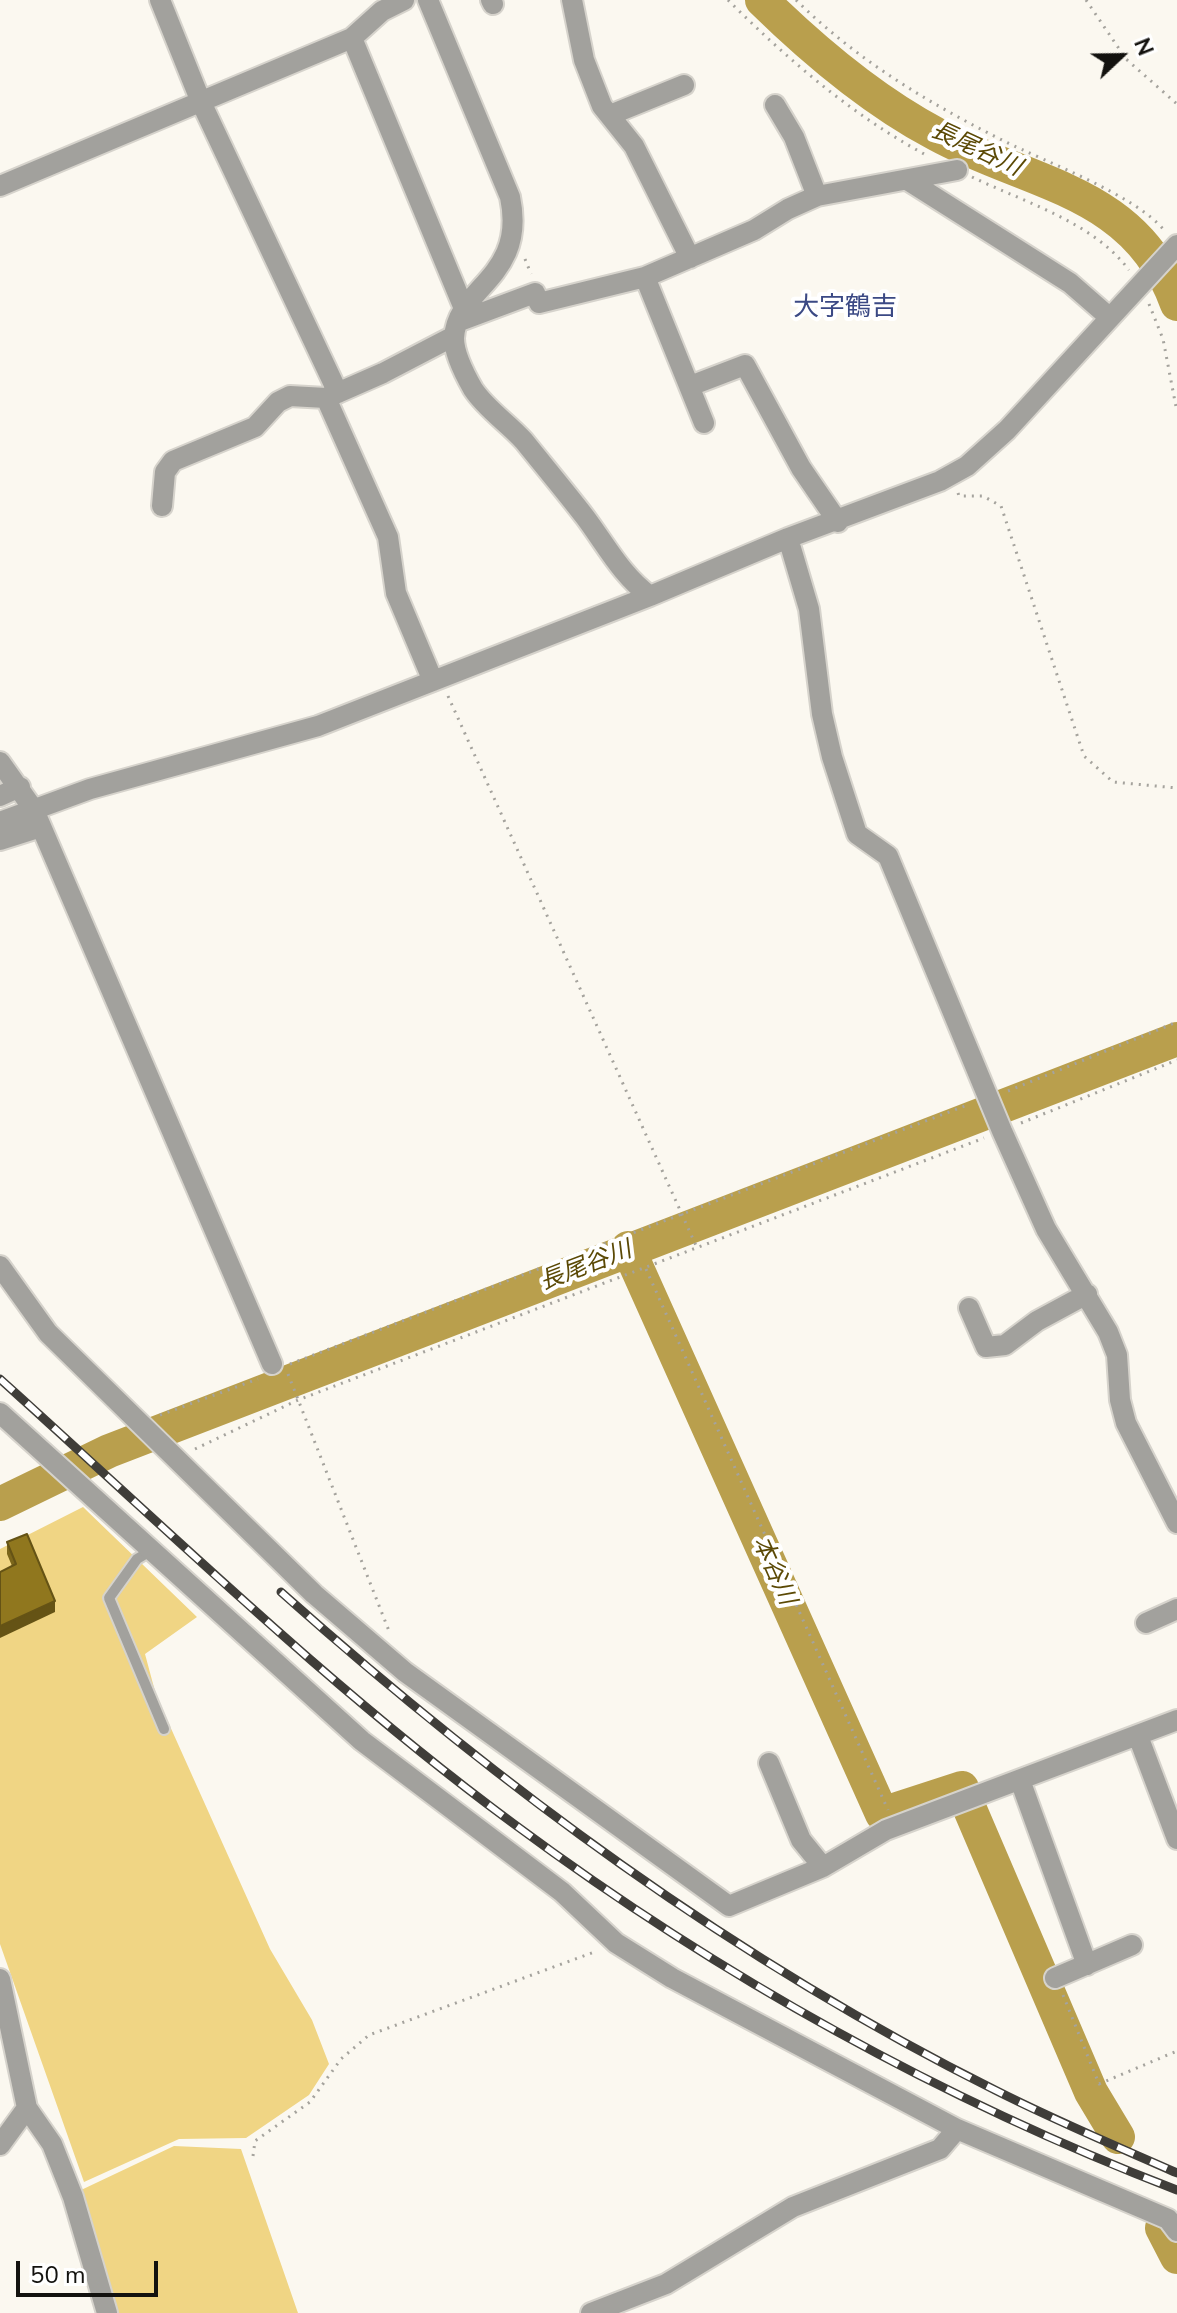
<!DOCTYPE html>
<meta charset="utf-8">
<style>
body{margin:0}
#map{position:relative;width:1177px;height:2313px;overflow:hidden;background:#fbf8f0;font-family:"Nunito Sans",sans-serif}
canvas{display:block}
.north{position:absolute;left:1081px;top:16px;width:80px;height:80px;-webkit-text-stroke:6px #fff;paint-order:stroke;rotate:68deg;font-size:22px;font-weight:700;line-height:32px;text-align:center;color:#13120f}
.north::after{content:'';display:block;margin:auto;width:28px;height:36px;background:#13120f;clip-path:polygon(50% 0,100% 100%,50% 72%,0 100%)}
.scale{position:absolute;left:16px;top:2261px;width:142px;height:36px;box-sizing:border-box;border:4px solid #13120f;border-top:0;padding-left:10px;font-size:24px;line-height:28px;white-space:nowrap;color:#13120f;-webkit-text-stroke:6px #fff;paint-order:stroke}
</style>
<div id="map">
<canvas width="1177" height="2313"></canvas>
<div class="north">N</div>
<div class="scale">50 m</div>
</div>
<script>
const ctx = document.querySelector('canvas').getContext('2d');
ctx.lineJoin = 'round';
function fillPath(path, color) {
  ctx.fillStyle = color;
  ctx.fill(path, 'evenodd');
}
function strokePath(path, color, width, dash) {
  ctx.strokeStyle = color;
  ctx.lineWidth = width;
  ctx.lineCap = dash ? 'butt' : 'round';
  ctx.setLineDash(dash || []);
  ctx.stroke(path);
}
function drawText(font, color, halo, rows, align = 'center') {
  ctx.font = font + ' "Nunito Sans","Noto Sans JP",sans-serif';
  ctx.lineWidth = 8;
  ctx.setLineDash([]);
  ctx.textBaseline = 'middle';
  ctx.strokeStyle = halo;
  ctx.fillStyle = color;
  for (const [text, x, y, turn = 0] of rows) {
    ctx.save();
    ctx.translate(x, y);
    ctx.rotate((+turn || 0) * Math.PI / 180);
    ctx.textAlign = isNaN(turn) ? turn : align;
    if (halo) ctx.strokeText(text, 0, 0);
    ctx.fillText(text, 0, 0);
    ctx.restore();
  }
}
fillPath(new Path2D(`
 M83,1507L197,1617L145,1654L156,1695L270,1949L312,2020L329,2064L309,2095L246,2138L179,2139L84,2182L0,1944V1549Z
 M174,2146L241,2149L298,2313H114L79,2191Z`), '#f0d584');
strokePath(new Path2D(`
 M762,0C814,51 872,100 936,134C1029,185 1136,189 1177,304
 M628,1248L882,1814L962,1788L963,1792
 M0,1504L109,1451L1177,1039
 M969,1807L1091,2092L1118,2137
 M1162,2228L1177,2257`), '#b99f4d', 34);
const service = new Path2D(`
 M152,1550L137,1559L109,1598L164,1729`);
const minor = new Path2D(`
 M160,0L201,102L338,393
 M428,0L510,197C527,278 457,286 454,338C454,354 465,375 473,389C486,409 508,423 524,441C544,466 565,491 585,517C606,545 622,576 650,596
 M491,0L493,4
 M572,0L584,60L602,106L634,146L690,258
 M352,38L465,311
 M775,105L794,137L817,196
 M610,115L684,85
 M909,181L1070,283L1109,317
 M0,186L352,38L382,11L404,0
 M645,277L704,423
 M460,321L535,293L539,303L645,277L754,230L788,209L817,196L957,170
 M690,386L745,365L801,468L838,522
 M326,398L388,537L396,593L433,681
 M162,506L165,472L173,461L255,427L278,402L290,396L326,398L383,373L454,336
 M788,538L809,609L822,714L832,757L857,834L888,856L1002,1131L1046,1229L1108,1332L1117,1355L1120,1400L1126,1423L1177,1523
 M0,762L34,810L272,1364
 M0,796L20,787
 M0,822L90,789L318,726L650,596L788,538L940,481L967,466L1007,430L1177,245
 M0,840L41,827
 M0,1266L48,1333L314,1594L405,1672L729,1906L823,1867L886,1830L1177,1720
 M969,1308L986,1347L1005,1345L1037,1321L1087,1294
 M0,1413L362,1741L562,1892L616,1943L672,1978L957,2129
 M1146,1623L1177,1609
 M1138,1736L1177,1839
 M769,1763L801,1840L823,1867
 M1020,1780L1087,1965
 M1055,1978L1132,1945
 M0,1979L27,2108L52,2144L73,2197L107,2313
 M0,2145L27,2108
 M591,2313L666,2284L793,2207L940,2149L957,2129L1168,2219L1177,2231`);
strokePath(service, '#d6d3cc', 14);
strokePath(minor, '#d6d3cc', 24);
strokePath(new Path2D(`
 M728,0C786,58 853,116 926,155
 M796,0C857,60 928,103 1004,141C1046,162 1135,195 1164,230
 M1086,0L1126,59L1177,104
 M972,177C1026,203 1093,222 1129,270
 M525,259L531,274
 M1149,304L1163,339L1177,412
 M958,493L959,496H983L1001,506L1084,756L1113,782L1177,788
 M448,696L698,1250
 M1008,1091L1177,1022
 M1021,1123L1177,1060
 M646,1269L888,1810
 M290,1364L970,1104
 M288,1374L389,1631
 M160,1415L258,1379
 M195,1449L298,1400L984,1138
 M1063,1995L1099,2084L1177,2051
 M253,2156L255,2141L310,2102L341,2059L369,2035L597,1951`), '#a5a39d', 3, [2, 6]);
strokePath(service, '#a2a19d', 10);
strokePath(minor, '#a2a19d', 20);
const rail = new Path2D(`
 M0,1379C168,1530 332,1690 514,1824C718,1975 940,2099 1177,2190
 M281,1592C498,1785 734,1960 995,2090C1054,2120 1116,2146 1177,2173`);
strokePath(rail, '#3f3d39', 9);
strokePath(rail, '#fff', 6, [18]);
fillPath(new Path2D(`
 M7,1542L55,1612L12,1566L7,1554Z`), '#7c661a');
fillPath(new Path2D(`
 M55,1601V1612L0,1638V1626Z`), '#655315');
const building = new Path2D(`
 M27,1534L55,1601L0,1626V1572L16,1564L7,1542Z`);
fillPath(building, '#90771e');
strokePath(building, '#655315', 2);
drawText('italic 24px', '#5b4905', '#fff', [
 ["長尾谷川",976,150,25],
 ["長尾谷川",586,1267,-21],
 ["本谷川",773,1571,66]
]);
drawText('26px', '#3b4984', '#fff', [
 ["大字鶴吉",845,309]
]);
</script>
